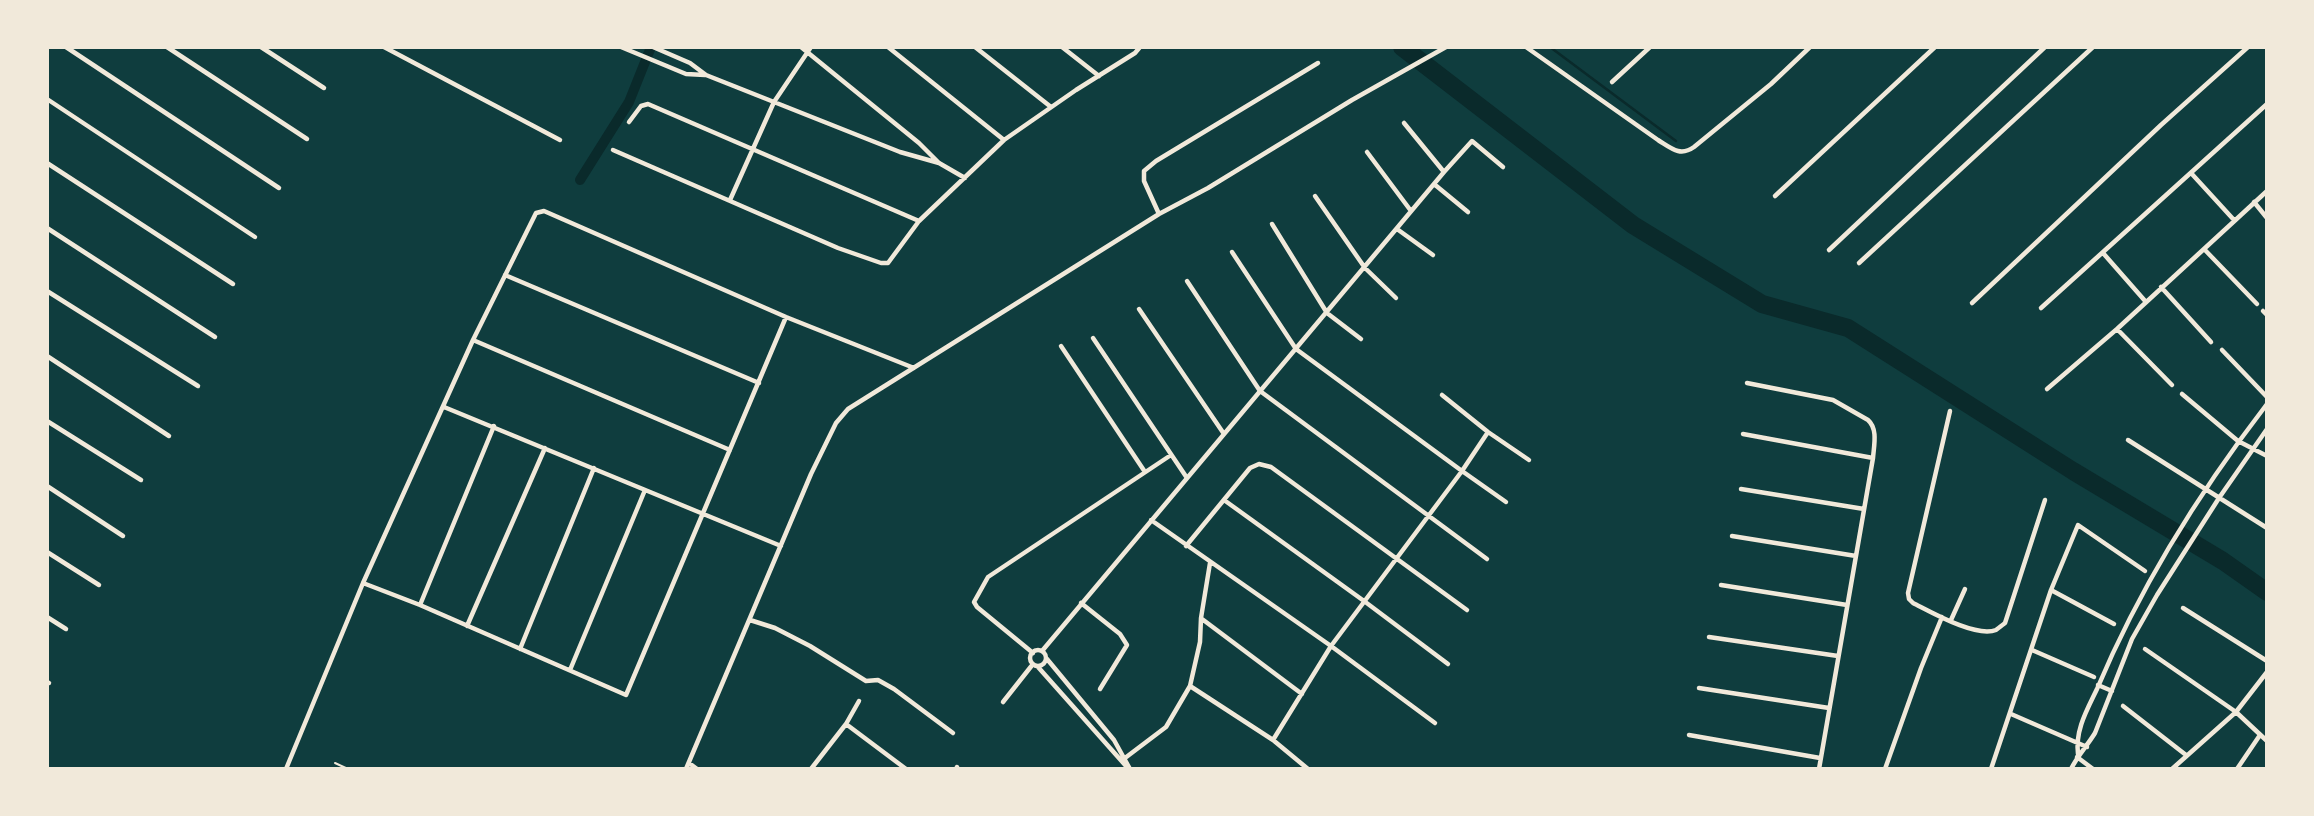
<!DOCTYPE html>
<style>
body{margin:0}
#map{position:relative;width:2314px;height:816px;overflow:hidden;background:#0f3d3e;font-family:Cabin,sans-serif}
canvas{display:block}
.frame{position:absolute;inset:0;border:49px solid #f1e9da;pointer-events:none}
</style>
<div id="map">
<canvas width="2314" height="816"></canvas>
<div class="frame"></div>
</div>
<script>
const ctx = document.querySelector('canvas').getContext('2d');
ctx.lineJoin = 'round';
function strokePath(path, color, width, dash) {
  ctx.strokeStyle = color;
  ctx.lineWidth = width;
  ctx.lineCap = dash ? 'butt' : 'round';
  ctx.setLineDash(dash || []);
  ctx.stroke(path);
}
strokePath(new Path2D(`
 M1550,47L1676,141`), '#0a2a2b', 2.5);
strokePath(new Path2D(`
 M580,180L629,102L651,47`), '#0a2a2b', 10);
strokePath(new Path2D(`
 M1402,47L1633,225L1762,304L1848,328L2073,471L2223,561L2267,592`), '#0a2a2b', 18);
strokePath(new Path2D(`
 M335,763L348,769`), '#f1e9da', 2);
strokePath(new Path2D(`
 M66,47L279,188
 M167,47L307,139
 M261,47L324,88
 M384,47L560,140
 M621,47L686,74L705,75
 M653,47L690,63L706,75L900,152L939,163
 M801,47L919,143L939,163L965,178
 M888,47L1004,140
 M975,47L1051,107
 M1062,47L1099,76
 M1526,47L1658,140C1671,148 1680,157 1694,147L1771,84L1810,47
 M1612,82L1650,47
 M47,99L255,237
 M629,122L641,106L648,104L919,221
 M1404,123L1444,172
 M613,150L838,248L881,263H888L919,221L1004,140L1076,90L1135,53L1140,47
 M1367,152L1411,211
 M47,163L233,284
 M2191,173L2234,220
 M1434,184L1468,212
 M1315,196L1365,268L1396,298
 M1775,196L1935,47
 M730,200L774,102L811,47
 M2254,202L2267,218
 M1159,214L1144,181V171L1156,161L1318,63
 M1272,224L1327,313L1361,339
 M47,228L215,337
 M1397,229L1433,255
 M2204,249L2257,304
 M1829,250L2045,47
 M1232,252L1296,349L1462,471L1488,432
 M2103,253L2146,302
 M1859,263L2093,47
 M505,275L759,383
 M1187,281L1260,391L1487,559
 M2161,287L2211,342
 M47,291L198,386
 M1972,303L2161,125L2248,47
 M2041,308L2267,104
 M1139,309L1224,434
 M2263,311L2267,315
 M2117,329L2172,385
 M1093,338L1187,478
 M473,340L730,450
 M1061,346L1145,472
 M2222,350L2267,397
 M47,356L169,436
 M1747,383L1833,400L1868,420C1878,429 1874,445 1873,458L1819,769
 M2047,389L2117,329L2267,191
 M2182,394L2238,441L2267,456
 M1442,395L1488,432L1529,460
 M444,407L781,546
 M1950,411L1908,593L1909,599L1913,603C1931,612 1976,638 1996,630C1997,629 2004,624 2005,623L2045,500
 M47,421L141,480
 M1743,434L1873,458
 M2128,440L2267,528
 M47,486L123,536
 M1741,489L1864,509
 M1224,500L1364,601L1448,664
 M1151,520L1331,646L1273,740
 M1732,536L1856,556
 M1186,546L1250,468L1259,464L1271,467L1467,610
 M47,552L99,585
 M363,583L420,605L626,695L786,317
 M1721,585L1847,605
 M2051,590L2114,624
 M1081,603L1120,634L1127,645L1100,689
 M420,605L494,426
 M2183,608L2267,661
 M47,617L66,629
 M1202,619L1302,694
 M750,620L775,628L810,646L866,681L878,680L894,689L953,733
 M1951,620L1965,589
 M467,626L545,448
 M1709,637L1838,656
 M520,649L594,468
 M2145,649L2236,712L2267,741
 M1030 658a8 8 0 1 1 16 0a8 8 0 1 1-16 0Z
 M2032,650L2094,677
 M1042,651L1444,172L1472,141L1503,167
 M1033,653L977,607L974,602L988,577L1171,455
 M1047,659L1114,740L1130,769
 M1038,667L1126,766
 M570,670L645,490
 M47,682L49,683
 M2098,685L2112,691
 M1190,686L1273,740L1308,769
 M1699,688L1829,708
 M1003,702L1033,664
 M2123,706L2186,755
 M2011,714L2087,747
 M1435,723L1331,646L1462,471L1506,502
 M846,724L906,769
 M1689,735L1820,758
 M2078,754C2075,730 2087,710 2097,689C2140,587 2200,491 2267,404
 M2077,757L2093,769
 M1125,758L1166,727L1190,686L1200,642L1201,618L1210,563
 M689,763L697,769
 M286,769L363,583L473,340L536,213L544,211L786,317L914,368
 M686,769L811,474L836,423L848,409L1159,214L1208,188L1352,100L1446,47
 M811,769L846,724L859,701
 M956,769L957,767
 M1885,769L1921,668L1942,617
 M1991,769L2051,590L2078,525L2145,571
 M2071,769C2078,755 2087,746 2095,733L2132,639L2157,595L2219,498L2267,429
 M2172,769L2236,712L2267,672
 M2237,769L2260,735`), '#f1e9da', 4.5);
</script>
